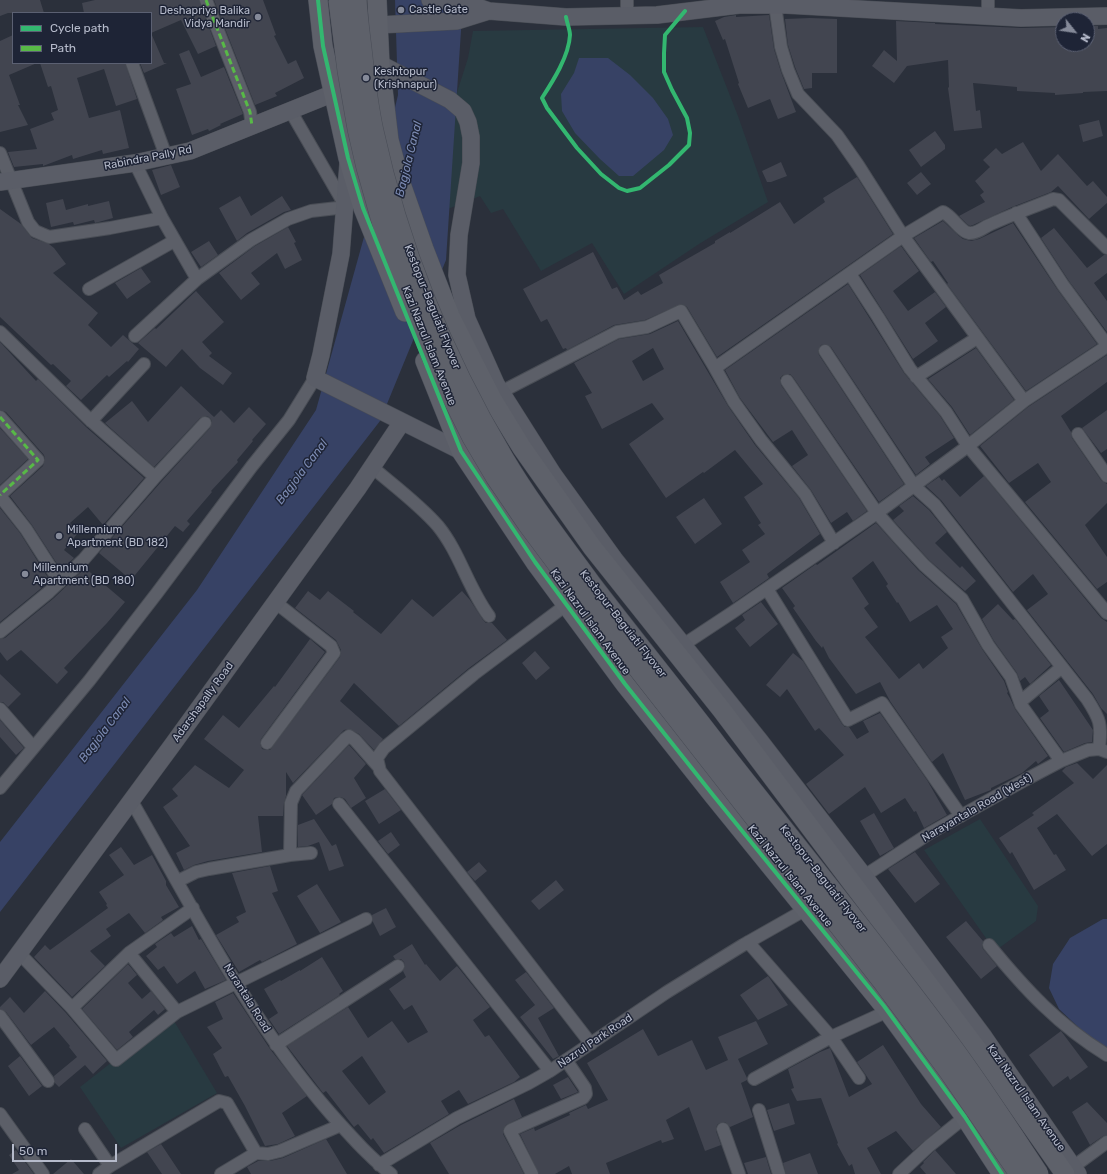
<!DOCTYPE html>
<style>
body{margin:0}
#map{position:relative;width:1107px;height:1174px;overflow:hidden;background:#2b303b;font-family:Rubik,sans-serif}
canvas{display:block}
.legend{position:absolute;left:12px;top:12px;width:140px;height:52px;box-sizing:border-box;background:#1e2436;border:1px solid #5b6072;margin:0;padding:5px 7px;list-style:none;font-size:12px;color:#b6bbcb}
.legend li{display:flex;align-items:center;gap:8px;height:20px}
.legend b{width:20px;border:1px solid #5b6072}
.north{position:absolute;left:1055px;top:12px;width:40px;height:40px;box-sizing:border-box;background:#1e2436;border:1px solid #5b6072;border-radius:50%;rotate:120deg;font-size:11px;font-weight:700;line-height:16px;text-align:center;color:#b6bbcb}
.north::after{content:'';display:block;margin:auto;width:14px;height:18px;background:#858a99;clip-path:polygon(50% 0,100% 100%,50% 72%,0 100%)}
.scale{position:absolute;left:12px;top:1144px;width:105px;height:18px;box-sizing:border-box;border:2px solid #b6bbcb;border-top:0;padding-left:5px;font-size:12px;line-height:14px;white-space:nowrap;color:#b6bbcb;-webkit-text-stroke:3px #1e2436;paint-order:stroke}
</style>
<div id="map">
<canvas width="1107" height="1174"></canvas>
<ul class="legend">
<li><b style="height:5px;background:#33b770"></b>Cycle path</li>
<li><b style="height:5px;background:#58b947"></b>Path</li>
</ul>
<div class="north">N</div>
<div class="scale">50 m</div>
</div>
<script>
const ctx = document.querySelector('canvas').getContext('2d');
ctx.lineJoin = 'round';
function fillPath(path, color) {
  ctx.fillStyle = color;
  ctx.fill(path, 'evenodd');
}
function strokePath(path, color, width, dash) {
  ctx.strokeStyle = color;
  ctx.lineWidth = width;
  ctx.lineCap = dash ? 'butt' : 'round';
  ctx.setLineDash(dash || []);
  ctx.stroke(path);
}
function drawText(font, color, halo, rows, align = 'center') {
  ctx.font = font + ' Rubik,sans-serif';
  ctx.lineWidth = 3;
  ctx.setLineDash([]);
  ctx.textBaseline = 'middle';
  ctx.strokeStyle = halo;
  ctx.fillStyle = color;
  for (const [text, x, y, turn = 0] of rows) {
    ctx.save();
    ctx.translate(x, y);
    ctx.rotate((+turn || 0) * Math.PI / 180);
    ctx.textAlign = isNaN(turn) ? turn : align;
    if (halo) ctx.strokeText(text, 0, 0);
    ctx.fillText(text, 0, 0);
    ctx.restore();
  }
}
fillPath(new Path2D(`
 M703,27L738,116L768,202L699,244L624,294L592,243L541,271L503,209L491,213L480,196L423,219L446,127L468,58L473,31Z
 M980,819L1038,906L1036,921L995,951L924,850Z
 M171,1016L217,1093L121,1148L80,1087Z`), '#283a41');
fillPath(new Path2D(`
 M395,0H463L446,260L380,421L0,912V842L197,590L316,410L364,237L398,95Z
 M579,58H608L630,75L653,98L668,119L673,135L664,150L633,176H619L600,159L575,133L562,111L561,94L574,73Z
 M1103,919H1107V1054L1059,1009L1049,988L1053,964L1070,938Z`), '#374265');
fillPath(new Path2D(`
 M0,0H40L44,13H8L0,16Z
 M95,0H199L216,46L198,54L181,20L151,33L164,63H167L144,73L140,63H151V13H84L82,3Z
 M214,0H263L276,35L274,36L288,64L296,60L304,78L275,93L277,96L255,105Z
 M736,15V17L769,15L774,49L781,72L796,112L778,119L770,99L748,108L738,84L739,83L725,39L723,40L715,21L724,17Z
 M810,18L837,19V73H812V88L804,89L795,67L788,45L785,19Z
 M896,21L935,23V24L1021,28L1063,27V44H1087V26H1098V29L1107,28V91L1083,92V93L1055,95V93L1017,91V87L973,83L976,111L980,110L982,128L954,131L948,88L949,87L948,60L907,66L894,83L872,66L884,50L897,61Z
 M13,35V63H37L9,75L20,105H18L28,125L0,132V41Z
 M189,50L201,77L224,67L243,114L220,124L221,125L209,131L208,129L192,135L176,89L191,84L179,54Z
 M40,63H125L137,99L116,106L104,69L77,78L89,118L120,110L129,148L103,154L102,150L73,159L72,155L43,166V164L14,167L8,152L37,149L30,129L54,120L51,113L58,110L51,86L48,87Z
 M1099,120L1103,136L1083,142L1079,125Z
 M935,131L945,145V149L921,167L909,150Z
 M1023,142L1041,171L1058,154L1087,186L1093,181L1107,197V203L1089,219L1058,186L1051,192L1012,207L973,225L970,226L967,224L959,216L985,202L980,195L984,192L975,181L990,167L983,160L996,148L1002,154Z
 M781,162L787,176L771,182H767L762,171Z
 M171,165L180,187L161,195L152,170Z
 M921,172L931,184L917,195L907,183Z
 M857,177L893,234L717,357L687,307L682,304L645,320L614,325L567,350L566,348L563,349L547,319L541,322L523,289L593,252L612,289L617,287L624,300L638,291L641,295L663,283L659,275L715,243V241L730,232V233L780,202L794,224L825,202L823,198Z
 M240,196L251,216L282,196L291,210L284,212L247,233L237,241L219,208Z
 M63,199L66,210L88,204V206L109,201L113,218L95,223L94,220L74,225L73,222L51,227L46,203Z
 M0,209L21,224L32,238L49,244L54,248L66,264L53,273L98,313L88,325L111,347L123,335L139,349L128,362L127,361L109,377L107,375L81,400L66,386L71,381L53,364L51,365L0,317Z
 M943,221L959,236L963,239L971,241L979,239L1013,223L1057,289L1097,344L1026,391L947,284L948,283L933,261L931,262L914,238Z
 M288,227L296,242L294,243L302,260L285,269L277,253L251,273L260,284L241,300L219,273L255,246Z
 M1054,228L1087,268L1104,255H1107V273L1094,283L1107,301V332L1069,281L1041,238Z
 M209,241L218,255L201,267L191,252Z
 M901,246L919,271L893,291L908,311L935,292L946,307L925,323L938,341L913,359L860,275Z
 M141,268L151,282L127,299L115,283Z
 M848,284L904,373L940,416L954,438L925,457L930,464L916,475L831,347L825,344L821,345L818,351L819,355L904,484L879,502L793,377L790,374L783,375L780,378L781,385L867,511L853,521L847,512L831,523L811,490L792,466L808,455L792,430L773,442L740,398L725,370Z
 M196,291L224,322L202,342L212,353L209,356L232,373L223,385L200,368L182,349L166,367L138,343L155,328L156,329Z
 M678,321L728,406L755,445L799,498L820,534L767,574L769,578L733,603L720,582L750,562L742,550L765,534L758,525L761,523L744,497L763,484L735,450L704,473L703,472L666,498L629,444L664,419L652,403L602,429L585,396L592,393L574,363L619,339L650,334ZM653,348L664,369L643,381L632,361Z
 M0,342L36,381L38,379L86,427L144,478L103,525L88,507L70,523L78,533L64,550L74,558L61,570L32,525L10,496L43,466L45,459L44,455L6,412L0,410Z
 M976,348L1014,400L970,435L952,407L928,379Z
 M1107,355V382L1061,416L1071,432L1072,438L1101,480L1107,484V503L1085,525L1107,557V582L1097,589L1025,502L1051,482L1038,463L1009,483L980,446L1028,407Z
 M181,386L214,417L221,410L234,423L249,407L266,424L252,440L253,441L237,460L238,462L211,491L212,492L187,521L190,524L183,532L175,526L131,580L99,553L161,482L210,428L212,421L210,418L207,416L200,418L154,467L105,423L132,401L148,422Z
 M1107,410V449L1101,453L1082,428Z
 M0,428L28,459L0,485Z
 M984,476L1101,618L1107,622V714L1101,708L1093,694L1027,610L1048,594L1033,574L1013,592L941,500L926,486L939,477L942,481L944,479L960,497Z
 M913,496L929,510L947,532L935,543L960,568L962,566L976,581L965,591L929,560L893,520L904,511L899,506Z
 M704,498L722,524L695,544L676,517Z
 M0,508L20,533L50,581L0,622Z
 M876,523L918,570L956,604L982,649L1004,681L1008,692L1007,693L1010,698L1015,709L1048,756L1038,764L1036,761L1022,773L991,788V790L965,800L943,753L932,762L890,701L880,682L856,694L829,658L823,646L822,648L816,641L793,608L795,606L782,588L816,564L817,565ZM873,561L888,584L886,586L897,603L898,602L910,622L937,605L953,629L941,637L948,648L923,669L919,663L899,679L865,637L878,627L864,608L869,604L852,578Z
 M85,568L125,602L107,623L64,668L68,672L57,684L21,650L7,661L0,652V639L5,638L54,598Z
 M308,591L320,600L328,591L354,611L353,612L381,634L412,599L433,617L462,591L470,600L483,620L486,623H492L507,640L469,668L399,726L354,683L340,701L383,739L374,750L359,734L349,729L344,730L293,783L286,772V796L284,803L283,816H258L262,852L208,861L194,865L184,870L176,853L190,846L163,807L178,796L172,789L195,765L229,788L244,770L204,739L223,715L239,728L274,686L275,687L310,639L325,652L261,739L260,743L262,749L266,750H270L340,657L341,650L336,640L295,608Z
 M761,602L778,624L750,647L735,628L745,620L742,615Z
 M998,604L1013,620L1015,619L1051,665L1030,684L1025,677L1020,681L1017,673L994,641L982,619Z
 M535,651L550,668L536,680L522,663Z
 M793,653L803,661L842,724L845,727H849L857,739L869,732L863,721L880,713L927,780L947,815L924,828L916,811L914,812L905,798L881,813L865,787L829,814L806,784L844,755L819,728L815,731L787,689L780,697L766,685Z
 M0,674L21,694L8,707L3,702H0Z
 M1059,680L1093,730L1092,742L1085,743L1064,752L1040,718L1049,711L1039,696Z
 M0,720L24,748L16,755L0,737Z
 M349,745L366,764L354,778L366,798L351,808L345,799L341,797H338L334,798L332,804L316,815L302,795Z
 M1077,763L1093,779L1107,765V844L1092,856L1057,814L1037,828L1054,855L1056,854L1066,870L1034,890L1012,852L1010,854L999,838L1034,815L1032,813L1074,783L1062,771L1066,767Z
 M385,789L401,810L379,824L365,801Z
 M874,813L894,848L880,856L860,821Z
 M314,819L332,846L336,844L344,866L329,871L319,842L308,846L298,847V825Z
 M391,832L400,845L388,854L378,841Z
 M121,847L134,865L152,855L166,881V885L179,907L161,917L163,920L145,933L129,913L106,929L111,936L90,951L105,966L72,997L34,957L45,945L50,950L108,908L106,905L107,904L99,892L124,875L109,855Z
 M915,852L940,884L915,903L888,869Z
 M479,862L487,871L475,881L467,872Z
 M270,866L278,891L272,893L297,944L262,962L260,960L239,972L216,935L239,922L236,917L246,912L232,873Z
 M556,880L564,890L539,910L531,901Z
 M317,884L341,922L320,933L297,896Z
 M386,908L396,927L380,936L373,922L372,915Z
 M966,921L983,941L982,946L983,949L997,966L981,979L946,937Z
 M192,926L199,940L201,939L226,980L205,989L195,971L177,984L164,966L158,970L146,956L157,947L155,944L171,933L174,937Z
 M412,944L425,965L426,964L440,981L457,966L490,1007L473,1020L485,1037L489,1035L520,1077L514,1082L468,1104L459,1090L441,1101L449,1114L384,1153L373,1138L371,1140L358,1124L354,1127L326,1091L323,1093L287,1046L348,1007L368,1038L392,1021L408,1043L428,1032L412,1005L404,1010L389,989L406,977L403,971L405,966L404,962L401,959H395L393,956ZM362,1056L386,1092L369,1105L342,1071Z
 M322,957L343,991L339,994L340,995L279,1034L269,1019L278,1013L264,989L280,980L281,981L300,970V971Z
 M128,964L137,975L128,983L142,999L151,991L165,1009L158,1015L154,1010L129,1032L133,1037L117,1050L82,1009Z
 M526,972L554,1008L538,1018L559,1056L553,1059L520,1017L535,1005L515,980Z
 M768,976L788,1005L758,1020L740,995Z
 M45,991L66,1013L107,1061L93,1074L85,1065L59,1087L55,1083L54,1076L77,1057L69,1047L70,1046L54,1027L31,1045L6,1012L0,1009V1007L10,997L24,1013Z
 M233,993L270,1049L307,1096L282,1113L295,1136L278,1144L265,1146L245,1106L228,1076L225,1077L213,1054L222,1048L207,1027L223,1019L215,1002Z
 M756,1021L768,1044L738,1059L747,1078V1080L741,1083L753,1117L730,1127L725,1122L718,1124L716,1127V1131L721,1145L705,1151L689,1107L666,1120L674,1139L662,1143L661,1140L606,1163L610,1174H572L569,1166L555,1174H539L520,1134L534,1128L535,1131L570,1115L569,1113L586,1105L588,1109L608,1100L587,1063L643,1029L658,1056L692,1040L706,1070L728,1060L718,1037Z
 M1061,1031L1088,1067L1070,1080L1068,1076L1053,1087L1029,1055Z
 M883,1045L921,1104L941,1127L913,1151L896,1131L867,1148L881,1174H855L852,1164L849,1166L837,1144L838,1143L821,1098L797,1101L791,1089L794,1088L788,1069L820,1052L830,1048L849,1097L872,1084L857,1062Z
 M20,1056L42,1086L29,1096L8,1066Z
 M568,1077L578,1092L561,1099L553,1085Z
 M514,1099L522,1117L506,1125L503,1130V1134L524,1174H449L430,1143L461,1125Z
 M1087,1102L1107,1123V1135L1103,1136L1090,1145L1072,1112Z
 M789,1103L795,1124L774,1131L767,1110Z
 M326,1139L347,1174H251L247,1167L258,1161H270L283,1158Z
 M161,1144L181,1174H162L147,1152Z
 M16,1150L34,1174H12L19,1170L9,1155Z
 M935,1150L956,1174H926L920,1167L924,1163L923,1162Z
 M810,1153L818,1174H786L783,1163Z
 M766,1157L771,1174H748L744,1163Z
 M71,1159L84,1174H53Z`), '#424550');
const street = new Path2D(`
 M206,0L250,112L252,126
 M988,0V16
 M775,5L781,47L788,70L798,94L837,135L858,165L903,236L1024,401
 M627,15V0
 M132,63L166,156
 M0,153L28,222L35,231L49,237L110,228L162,218
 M135,163L162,218L197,279
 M1016,213L1063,285L1107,345
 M850,274L878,317L910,369L946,412L968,446L1107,613
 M89,289L174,241
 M0,332L89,419L155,477
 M135,336L197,279L251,240L288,219L311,211L346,207L290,110
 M825,351L914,486L935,505L1087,699C1100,719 1102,724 1099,749
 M715,368L734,402L761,440L805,494L834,543
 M916,377L977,338
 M787,381L877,513L900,539L924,565L962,599L988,645L1011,677L1021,705L1061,761
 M501,392L617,332L647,327L681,311L715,368L903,236L943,212C952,216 961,232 969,233C975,234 982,229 987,226C1008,216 1031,208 1053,199L1059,200L1107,248
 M0,417L38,460L0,495
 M91,421L144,364
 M1078,434L1107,476
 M372,467C393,485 420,505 438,526C460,553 468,588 489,616
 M0,496L26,529L60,582
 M767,589L848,720L882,703L961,816
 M566,605L474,674L384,748L377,758L380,771L591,1044
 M0,632L49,592L84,559L155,477L205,423
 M683,645L733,612L877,513L968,446L1024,401L1107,346
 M1020,702L1062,667
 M0,709L33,747
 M267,743L334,653L331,646L275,602
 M0,788L89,681L157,593L252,466L289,420L315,378
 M131,800C192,906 250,1022 331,1114C350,1135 368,1156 391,1174
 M339,804L550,1071
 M290,855L291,803L296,791L345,739L349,736L355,740L378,766
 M858,880L930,833L1025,780L1061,761L1088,750L1099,749L1107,752
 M178,881L196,872L209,869L290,855L311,853
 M193,908L129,953L177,1012L366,919
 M748,942L831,1037L859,1078
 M989,945C1024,988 1059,1026 1107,1055
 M19,953L72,1008
 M129,953L72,1008L116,1060L177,1012
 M0,1016L48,1081
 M276,1045L398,966
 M754,1079L831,1037L888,1011
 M759,1110L779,1174
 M0,1114L43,1174
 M85,1129L110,1166
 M723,1129L739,1174
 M379,1165L457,1118L529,1083L550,1071L667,992L743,945L810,907
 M1073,1167L1107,1142
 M99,1174L110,1166L219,1101L227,1103L256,1153
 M221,1174L256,1153L268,1154L280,1151L341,1125
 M532,1174L510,1131L511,1130L583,1098L586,1094L585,1088L566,1060
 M899,1174L929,1146L965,1117`);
const secondary = new Path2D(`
 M430,0L460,1L489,11L566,17L657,15L739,5H786L1021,18L1107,16
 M378,25L457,21L489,11
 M380,64L450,100L463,111L468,122L471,137V163L459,235L457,275L467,319L496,384L553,474L615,560L760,741L864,876L984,1037L1078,1174
 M348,164L341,254L321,355L315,378L461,451
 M0,182L135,163L190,151L334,93
 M0,979L173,744L358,488L402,422`);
const primary = new Path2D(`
 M318,0L323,46L348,158L363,208L405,312
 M377,0L380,64L389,140L400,181L424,249L450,316L492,399L522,448L592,547L721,709L983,1057L1065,1174
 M425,361L461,451L535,562L625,684L713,795L884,1006L965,1117L1002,1174`);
strokePath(street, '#494d55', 14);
strokePath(secondary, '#494d55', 18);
strokePath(primary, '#494d57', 20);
strokePath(street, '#5c5f68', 12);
strokePath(secondary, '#5a5d67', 17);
strokePath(primary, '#5e616a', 19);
const primaryBridge = new Path2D(`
 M338,0L347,71L357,129L366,168L383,228L432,358L472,438L495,477L527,524L577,591L884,984L949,1072L1019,1174
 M357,0C358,16 360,32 362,48C365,76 368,104 374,131C399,246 444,357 504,458C530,502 561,542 591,583C633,638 677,692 719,747C796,845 875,942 949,1042C981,1085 1010,1130 1039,1174`);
strokePath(primaryBridge, '#494d57', 20, []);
strokePath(primaryBridge, '#5e616a', 19);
strokePath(new Path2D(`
 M206,0L250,112L252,126
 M0,417L38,460L0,495`), '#58b947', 3, [6, 3]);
strokePath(new Path2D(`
 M318,0L323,46L348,158L363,208L461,451L535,562L625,684L713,795L884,1006L965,1117L1002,1174
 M566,17C567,23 570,30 570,35C569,56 553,81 542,98L547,108L577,148L601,174L619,188L627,191L640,188L669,165L689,145L690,133L687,118L672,90L664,72V53L665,35L685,11`), '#33b770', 4);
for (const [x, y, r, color] of [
 [401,10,4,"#858a99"],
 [258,17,4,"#858a99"],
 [366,78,4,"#858a99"],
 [59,536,4,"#858a99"],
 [25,574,4,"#858a99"]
]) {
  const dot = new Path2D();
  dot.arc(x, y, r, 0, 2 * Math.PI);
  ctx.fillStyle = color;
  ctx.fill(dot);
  strokePath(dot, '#1e2436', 1.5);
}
drawText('11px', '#b6bbcb', '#1e2436', [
 ["Castle Gate",409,10],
 ["Deshapriya Balika",250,11,"right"],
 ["Vidya Mandir",250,24,"right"],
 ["Keshtopur",374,72],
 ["(Krishnapur)",374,85],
 ["Millennium",67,530],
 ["Apartment (BD 182)",67,543],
 ["Millennium",33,568],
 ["Apartment (BD 180)",33,581]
], 'left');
drawText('11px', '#b6bbcb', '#1e2436', [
 ["Rabindra Pally Rd",148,158,-11],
 ["Kestopur-Baguiati Flyover",432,307,68],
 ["Kazi Nazrul Islam Avenue",429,346,68],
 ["Kazi Nazrul Islam Avenue",590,622,54],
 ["Kestopur-Baguiati Flyover",623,624,52],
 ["Adarshapally Road",203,702,-54],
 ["Narayantala Road (West)",977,808,-30],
 ["Kazi Nazrul Islam Avenue",790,876,51],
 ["Kestopur-Baguiati Flyover",823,879,52],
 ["Narantala Road",247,998,58],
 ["Nazrul Park Road",595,1041,-34],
 ["Kazi Nazrul Islam Avenue",1026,1098,55]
]);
drawText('italic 12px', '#7c8bb3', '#1e2436', [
 ["Bagjola Canal",409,159,-76],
 ["Bagjola Canal",302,472,-53],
 ["Bagjola Canal",105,730,-53]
]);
</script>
